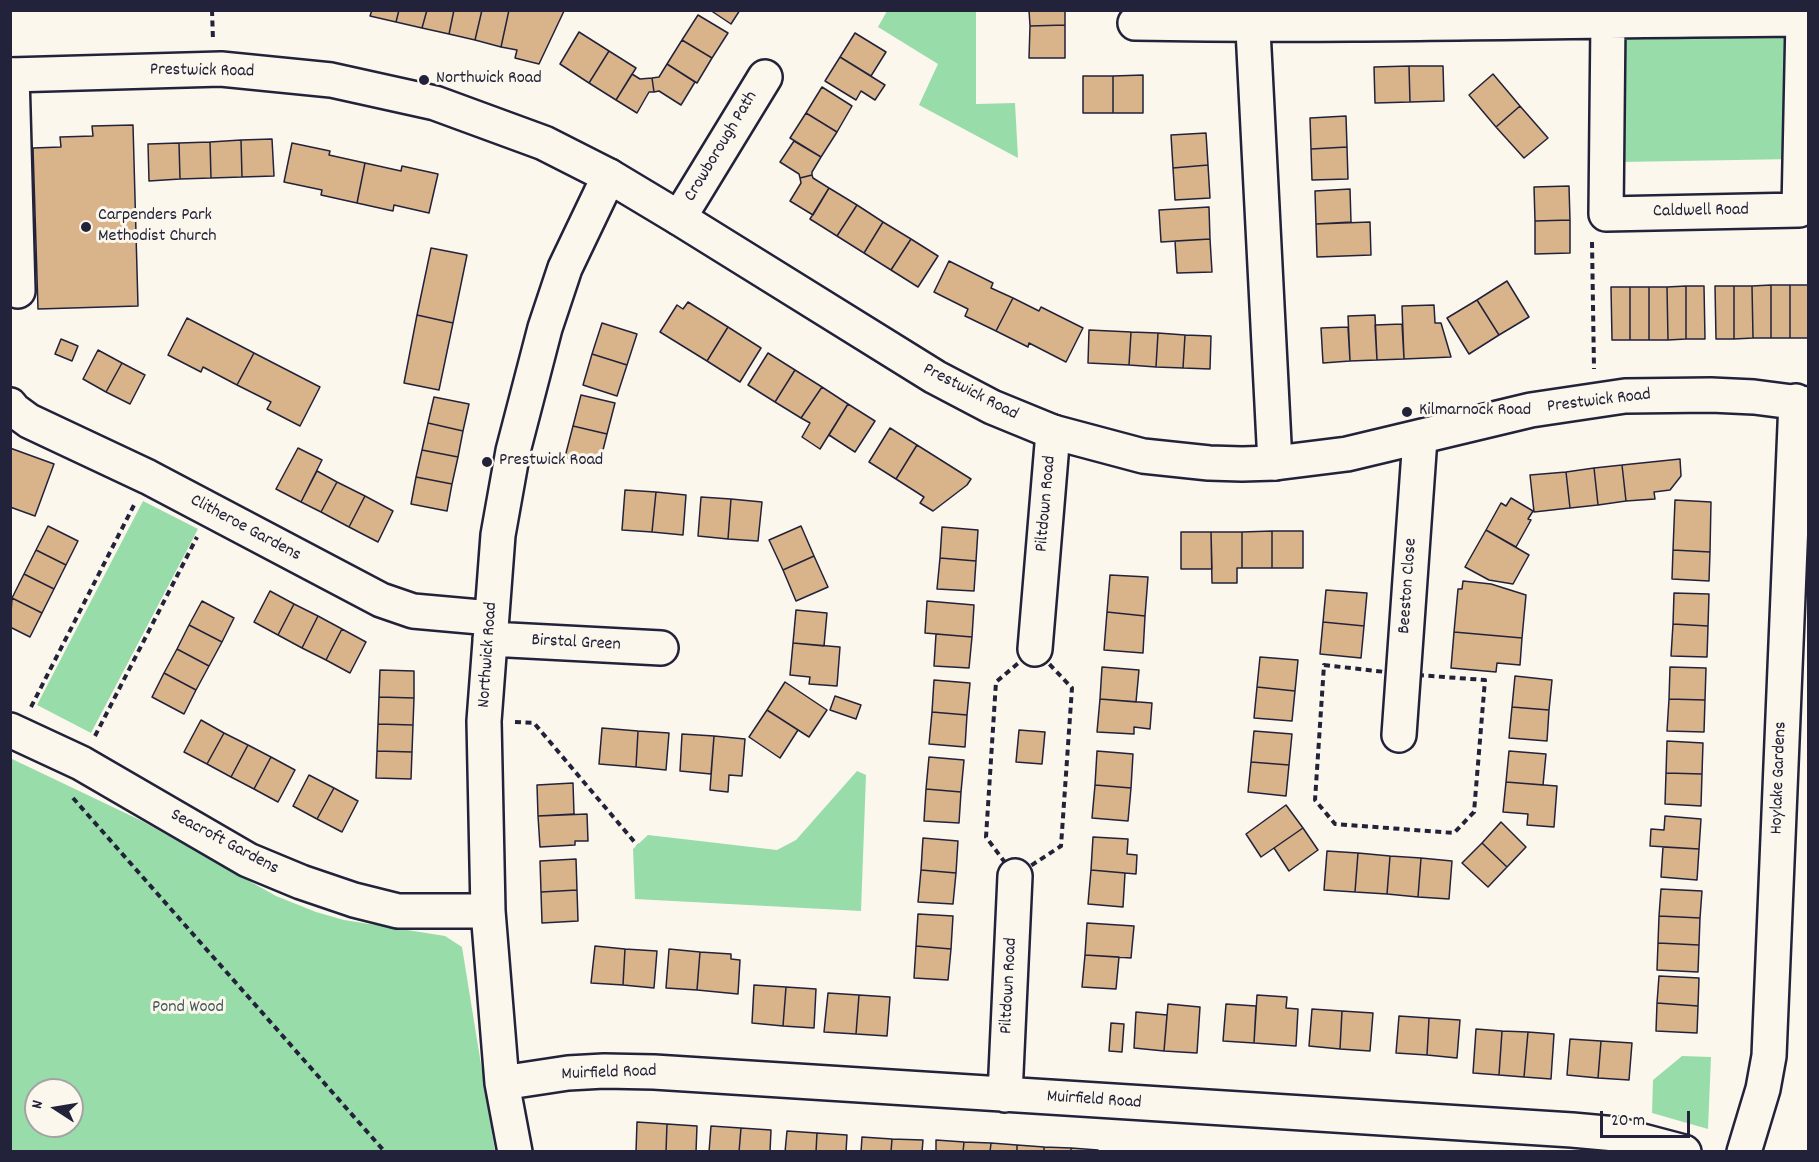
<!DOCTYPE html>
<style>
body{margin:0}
#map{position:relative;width:1819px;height:1162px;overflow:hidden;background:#fbf7ec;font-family:Dekko,sans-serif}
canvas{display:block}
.frame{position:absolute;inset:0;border:12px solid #22223b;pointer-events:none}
.north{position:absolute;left:24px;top:1078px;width:60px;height:60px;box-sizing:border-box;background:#fbf7ec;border:2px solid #a4a2a5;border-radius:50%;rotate:282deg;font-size:16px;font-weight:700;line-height:24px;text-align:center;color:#22223b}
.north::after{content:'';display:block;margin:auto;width:21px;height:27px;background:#22223b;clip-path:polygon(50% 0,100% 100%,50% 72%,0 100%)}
.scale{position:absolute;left:1600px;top:1111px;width:90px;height:27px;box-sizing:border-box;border:3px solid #22223b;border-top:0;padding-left:8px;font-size:18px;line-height:21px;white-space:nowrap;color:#22223b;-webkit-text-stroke:4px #fbf7ec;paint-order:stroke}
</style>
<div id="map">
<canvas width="1819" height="1162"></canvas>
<div class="frame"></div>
<div class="north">N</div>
<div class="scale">20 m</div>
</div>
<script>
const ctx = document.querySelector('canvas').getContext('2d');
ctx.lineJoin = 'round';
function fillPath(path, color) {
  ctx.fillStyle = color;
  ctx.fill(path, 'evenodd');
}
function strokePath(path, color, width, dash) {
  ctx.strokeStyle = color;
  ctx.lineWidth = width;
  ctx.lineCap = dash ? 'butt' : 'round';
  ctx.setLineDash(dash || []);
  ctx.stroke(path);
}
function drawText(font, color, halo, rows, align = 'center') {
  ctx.font = font + ' Dekko,sans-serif';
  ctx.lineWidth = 6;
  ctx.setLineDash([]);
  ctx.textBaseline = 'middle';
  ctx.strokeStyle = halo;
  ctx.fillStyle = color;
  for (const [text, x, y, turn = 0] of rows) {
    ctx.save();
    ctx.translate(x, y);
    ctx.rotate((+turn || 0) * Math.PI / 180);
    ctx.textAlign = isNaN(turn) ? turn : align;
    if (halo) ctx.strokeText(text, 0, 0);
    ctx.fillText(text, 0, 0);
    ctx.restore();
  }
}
fillPath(new Path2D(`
 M887,11H976V104L1015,103L1018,158L919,105L938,64L878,27Z
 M1796,36L1794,159L1621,162L1624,39Z
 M143,501L198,529L91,733L37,705Z
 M10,758L142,821L276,896L316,912L344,920L445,936L462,947L495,1151H11ZM36,1090H72V1126H36Z
 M857,771L866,775L861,911L635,899L633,849L648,835L777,850L796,840Z
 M1682,1056L1711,1057L1708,1129L1652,1113L1653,1080Z`), '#98dca9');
const building = new Path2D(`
 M372,10H399L396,22L370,16Z
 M399,10H427L422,28L396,22Z
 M427,10H454L449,34L422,28Z
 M454,10H482L475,40L449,34Z
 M482,10H509L501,47L475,40Z
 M509,10L564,11L539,64L515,58L517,50L501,47Z
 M710,10H740L731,24Z
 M1029,10H1065V25L1030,26Z
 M698,15L728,33L712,58L682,40Z
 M1065,25V58H1029L1030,26Z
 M579,32L609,51L589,83L560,64Z
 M855,33L886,52L871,76L840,57Z
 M682,40L712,58L697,83L667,64Z
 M609,51L636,68L616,100L589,83Z
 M840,57L885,85L875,100L861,91L856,100L825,81Z
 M667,64L695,82L681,105L659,91L654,92L652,78L659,77Z
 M1409,66L1410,102L1375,103L1374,67Z
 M1409,66H1443L1444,101L1410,102Z
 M632,74L640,79L652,78L654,92H649L637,113L616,100Z
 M1493,74L1520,106L1496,127L1469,95Z
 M1143,75V113H1113V76Z
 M1083,76H1113V113H1083Z
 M822,87L852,106L837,132L806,113Z
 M1520,106L1548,138L1524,158L1496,127Z
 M806,113L837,132L821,157L790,138Z
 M1346,116L1347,147L1311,149L1310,118Z
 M133,125L138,306L38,309L33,148L61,147L60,137L93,136L92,126Z
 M1206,133L1208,165L1173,168L1171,135Z
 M272,139L274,176L242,177L241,140Z
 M241,140L242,177L211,178L210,142Z
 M794,141L821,157L812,172V175L800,178L799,174L780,162Z
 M210,142L211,178L180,179L179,143Z
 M179,143L180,179L149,181L148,144Z
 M292,143L330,151L329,155L365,163L357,203L321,195L322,190L284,182Z
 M1347,147L1348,179L1312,180L1311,149Z
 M365,163L401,171L402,166L438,174L429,213L394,205L393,211L357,203Z
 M1208,165L1210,198L1175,200L1173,168Z
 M812,175L813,178L829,188L813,215L790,201L801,183L800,178Z
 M1569,186L1570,220L1535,221L1534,187Z
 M829,188L857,205L837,236L810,219Z
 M1350,189L1351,222L1316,224L1315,191Z
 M857,205L883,222L864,253L837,236Z
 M1209,207L1210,239L1161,242L1159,210Z
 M1570,220V253L1535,254V221Z
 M883,222L911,239L891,270L864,253Z
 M1370,222L1371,255L1317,257L1316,224Z
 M911,239L938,256L918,287L891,270Z
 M1210,239L1212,272L1177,273L1175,241Z
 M431,248L467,255L453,323L417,315Z
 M949,261L993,283L991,288L1013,298L996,331L965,316L968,309L934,292Z
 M1507,281L1529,317L1499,335L1477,300Z
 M1771,285V338H1753L1752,286Z
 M1771,285H1790V338H1771Z
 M1790,285H1808V338H1790Z
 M1686,286V339L1668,340L1667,287Z
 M1686,286H1704L1705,339H1686Z
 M1715,286H1734V339H1716Z
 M1734,286H1752L1753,338L1734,339Z
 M1611,287H1630V340H1612Z
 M1630,287H1649V340H1630Z
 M1649,287H1667L1668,340H1649Z
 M1013,298L1039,311L1041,307L1083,328L1066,362L1029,343L1028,347L996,331Z
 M1477,300L1499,335L1469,354L1447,318Z
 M688,302L728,327L707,361L660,332L677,305L683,309Z
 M1434,305L1435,323H1441L1451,357L1404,359L1402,306Z
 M417,315L453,323L439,390L404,383Z
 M1375,315L1377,360L1350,361L1348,316Z
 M187,318L254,353L237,385L203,367L201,372L168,355Z
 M602,323L637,334L627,365L592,354Z
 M1402,324L1404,359L1377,360L1375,325Z
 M728,327L761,348L740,382L707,361Z
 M1348,327L1350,361L1323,363L1321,328Z
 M1089,330L1131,332L1129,365L1088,363Z
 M1131,332L1158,333L1156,367L1129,365Z
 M1158,333L1185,335L1183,368L1156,367Z
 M1185,335L1211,336L1210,369L1183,368Z
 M61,339L78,346L72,361L55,354Z
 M98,350L122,363L106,392L83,379Z
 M254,353L320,387L300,426L267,409L271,402L237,385Z
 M768,353L795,370L775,402L748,385Z
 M592,354L627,365L617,396L583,385Z
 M122,363L145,375L130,404L106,392Z
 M795,370L822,387L801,418L775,402Z
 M822,387L848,404L820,449L802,437L810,423L801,418Z
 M581,395L615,403L607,434L573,426Z
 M434,397L469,404L463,431L428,423Z
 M848,404L875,421L855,452L829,435Z
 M428,423L463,431L458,457L422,450Z
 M573,426L607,434L599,466L565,457Z
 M890,428L917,445L896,479L869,462Z
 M917,445L971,479L967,485L933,511L920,503L924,497L896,479Z
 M10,448L54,464L35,516L10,507Z
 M298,448L322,460L301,502L276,489Z
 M422,450L458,457L452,484L416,477Z
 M1680,459L1681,476L1670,490L1654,492L1655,499L1626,501L1622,465Z
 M1622,465L1626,501L1598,505L1594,468Z
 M1594,468L1598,505L1570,508L1566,472Z
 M317,471L337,482L321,512L301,502Z
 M1566,472L1570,508L1534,512L1530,475Z
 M416,477L452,484L447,511L411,504Z
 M337,482L365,496L349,527L321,512Z
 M625,490L656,492L652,532L622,530Z
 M656,492L686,495L683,535L652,532Z
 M365,496L393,511L378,542L349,527Z
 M701,497L731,499L728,539L698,536Z
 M1511,498L1533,511L1528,519L1531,520L1516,547L1486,530L1501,503L1506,506Z
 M731,499L762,502L758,541L728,539Z
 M1675,500L1711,502L1710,552L1673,550Z
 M48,526L78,541L66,565L36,550Z
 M801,526L814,556L783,570L769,540Z
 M942,527L978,530L976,561L940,558Z
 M1486,530L1529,555L1513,584L1489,580L1465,567Z
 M1272,531V568H1242V532Z
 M1272,531H1303V568H1272Z
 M1181,532H1211L1212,569H1181Z
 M1211,532H1242V568H1237V583H1212Z
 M36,550L66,565L54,589L24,574Z
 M1673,550L1710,552L1709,581L1672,579Z
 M814,556L828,587L796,601L783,570Z
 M940,558L976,561L974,591L937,589Z
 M24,574L54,589L42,613L12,598Z
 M1110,575L1148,577L1145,616L1107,612Z
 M1463,581L1491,584L1526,595L1522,638L1454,632L1458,589H1462Z
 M1326,590L1367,593L1364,626L1323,622Z
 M270,591L294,604L278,635L254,622Z
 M1674,593L1709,594L1708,626L1673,624Z
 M12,598L42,613L30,637L10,627Z
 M202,601L234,618L222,642L189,625Z
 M927,601L974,605L972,637L925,633Z
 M294,604L318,616L302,648L278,635Z
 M796,610L827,613L824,646L793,643Z
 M1107,612L1145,616L1143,653L1104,650Z
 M318,616L342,629L326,660L302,648Z
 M1323,622L1364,626L1361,658L1320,654Z
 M1673,624L1708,626L1707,657L1671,656Z
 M189,625L222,642L209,666L177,649Z
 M342,629L366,642L350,673L326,660Z
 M1454,632L1522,638L1520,665L1497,663L1496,672L1451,668Z
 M936,634L972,637L969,668L934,666Z
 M793,643L840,647L837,686L809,684L810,677L790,675Z
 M177,649L209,666L196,690L164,673Z
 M1260,657L1298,660L1295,691L1257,687Z
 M1102,667L1139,670L1136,702L1100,699Z
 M1670,667L1706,668L1705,700L1669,699Z
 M380,670L414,671V698L379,697Z
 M164,673L196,690L184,714L152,697Z
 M1515,676L1552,680L1549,710L1512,707Z
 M934,680L970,683L967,715L932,712Z
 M785,682L827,710L809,737L767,710Z
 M1257,687L1295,691L1292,721L1254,718Z
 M835,696L861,705L856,719L830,710Z
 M379,697L414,698L413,725L378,724Z
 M1100,699L1152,703L1150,729L1134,727V734L1097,732Z
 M1669,699L1705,700L1704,732L1667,731Z
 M1512,707L1549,710L1547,741L1509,738Z
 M767,710L798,730L780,758L749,737Z
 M932,712L967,715L965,747L929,744Z
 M201,720L224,733L207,764L184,752Z
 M378,724L413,725L412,752L377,751Z
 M602,728L638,731L636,767L599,764Z
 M1019,730L1045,732L1042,764L1016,762Z
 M638,731L669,733L666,770L636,767Z
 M1254,731L1292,734L1289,765L1251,762Z
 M224,733L248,745L231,777L207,764Z
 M682,734L714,736L711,774L680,771Z
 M714,736L745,739L742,776L729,775L728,792L710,790Z
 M1667,741L1703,743L1702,774L1666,773Z
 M248,745L271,757L254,789L231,777Z
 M377,751L412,752L411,779L376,778Z
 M1097,751L1133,754L1131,788L1095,785Z
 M1509,751L1546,754L1543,785L1506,782Z
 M271,757L295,770L278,802L254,789Z
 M929,757L964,760L961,792L926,789Z
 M1251,762L1289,765L1286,796L1248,792Z
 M1666,773L1702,774L1701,806L1665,804Z
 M309,775L334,788L317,819L293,806Z
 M1506,782L1557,786L1554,827L1527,825L1528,814L1503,812Z
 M573,783L574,814L538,816L537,785Z
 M1095,785L1131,788L1128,821L1092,818Z
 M334,788L358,801L342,832L317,819Z
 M926,789L961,792L959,823L924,821Z
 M1286,805L1303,828L1261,857L1246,834Z
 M587,814L588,841H575V845L540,847L538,816Z
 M1665,816L1701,819L1699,849L1650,846L1651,829L1664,830Z
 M1501,822L1526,847L1507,867L1482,843Z
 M1303,828L1318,850L1289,871L1274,848Z
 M1093,837L1128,839L1127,854L1137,855L1136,874L1091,870Z
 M923,838L958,841L956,873L921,870Z
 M1482,843L1507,867L1488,887L1462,863Z
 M1663,847L1699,849L1697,880L1661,877Z
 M1327,851L1358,853L1355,892L1324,890Z
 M1358,853L1390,856L1387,894L1355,892Z
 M1390,856L1421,858L1418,897L1387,894Z
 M1421,858L1452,861L1449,899L1418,897Z
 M576,859L577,890L541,892L540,861Z
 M921,870L956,873L953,904L918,902Z
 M1091,870L1125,873L1123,907L1088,904Z
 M1661,889L1702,891L1700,918L1659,916Z
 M577,890L578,921L542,923L541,892Z
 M918,914L953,916L951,949L916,946Z
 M1659,916L1700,918L1699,945L1658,943Z
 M1087,923L1134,926L1131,958L1085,955Z
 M1658,943L1699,945L1698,972L1657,970Z
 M595,946L625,949L623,985L591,983Z
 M916,946L951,949L948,980L914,978Z
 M625,949L657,951L654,988L623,985Z
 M669,949L700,952L697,990L666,988Z
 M700,952L731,954V959L740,960L738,994L697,990Z
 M1085,955L1119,957L1116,989L1082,987Z
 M1659,976L1699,978L1698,1006L1657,1003Z
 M754,985L786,987L783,1026L752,1023Z
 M786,987L816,989L814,1028L783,1026Z
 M828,993L859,995L856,1034L824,1032Z
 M859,995L890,997L887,1036L856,1034Z
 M1257,995L1287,997L1286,1008L1298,1009L1296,1046L1254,1043Z
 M1657,1003L1698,1006L1697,1033L1656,1031Z
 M1168,1004L1200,1007L1197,1053L1164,1051Z
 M1226,1004L1256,1006L1254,1043L1223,1041Z
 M1312,1009L1342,1011L1340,1049L1309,1046Z
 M1342,1011L1373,1013L1370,1051L1340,1049Z
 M1136,1012L1167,1015L1164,1051L1134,1048Z
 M1399,1016L1429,1018L1427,1055L1396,1053Z
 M1429,1018L1460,1020L1457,1058L1427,1055Z
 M1111,1023L1124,1024L1122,1052L1109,1051Z
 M1476,1029L1502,1031L1499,1075L1473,1073Z
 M1502,1031L1528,1032L1524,1077L1499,1075Z
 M1528,1032L1554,1034L1551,1079L1524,1077Z
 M1570,1039L1601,1041L1598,1078L1567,1075Z
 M1601,1041L1632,1043L1629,1080L1598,1078Z
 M637,1122L667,1124L666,1152H636Z
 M667,1124L697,1126L696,1152H666Z
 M711,1126L741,1128L739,1152H709Z
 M741,1128L771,1130L770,1152H739Z
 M787,1131L817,1133L816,1152H785Z
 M817,1133L847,1135L846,1152H816Z
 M862,1137L892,1139L891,1152H861Z
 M892,1139L923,1140L922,1152H891Z
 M936,1140L964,1142L963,1152H936Z
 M964,1142L991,1143L990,1152H963Z
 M991,1143L1017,1145V1152H990Z
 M1017,1145L1044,1147V1152H1017Z
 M1044,1147L1071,1148V1152H1044Z
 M1071,1148L1098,1150V1152H1071Z`);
fillPath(building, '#d9b38a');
strokePath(building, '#22223b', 1.5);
const minor = new Path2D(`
 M1252,10L1275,463
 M1608,20L1606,214L1799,210L1803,19
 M1135,23C1360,27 1584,20 1808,19
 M12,75L18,291
 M679,218L765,77
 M10,405L14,410L29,421L148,477L381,600L413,611L491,618
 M490,639L661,648
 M1035,649L1053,432
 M10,730L81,763L248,860L301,882L354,900L398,911H488
 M1399,735L1420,438
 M502,1083L568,1073L604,1071L654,1072L1572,1130L1616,1134L1684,1152
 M1005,1095L1015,876
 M515,1152L502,1083L488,911L484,721L498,535L513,451L545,328L565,268L609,176
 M1744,1152L1763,1089L1769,1056L1796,401`);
const major = new Path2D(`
 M10,75L221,69L331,80L435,103L544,143L609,176L679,218L935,377L992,407L1053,432L1143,456L1209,463L1242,464L1275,463L1347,454L1531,410L1625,396L1711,395L1754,397L1808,404`);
strokePath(minor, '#22223b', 38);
strokePath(major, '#22223b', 38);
strokePath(new Path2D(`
 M212,10L213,40
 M1592,242L1594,369
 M1035,649L1072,688L1061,846L1015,876L986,837L996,682Z
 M1324,665L1403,674L1485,680L1474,812L1454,833L1335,824L1315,800Z
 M31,707L134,505
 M515,722L534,723L637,845
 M95,736L197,537
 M73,798L385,1152`), '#22223b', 4, [6, 4.5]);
strokePath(minor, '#fbf7ec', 33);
strokePath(major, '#fbf7ec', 33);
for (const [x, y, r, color] of [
 [424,80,6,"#22223b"],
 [86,227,6,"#22223b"],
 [1407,412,6,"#22223b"],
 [487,462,6,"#22223b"]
]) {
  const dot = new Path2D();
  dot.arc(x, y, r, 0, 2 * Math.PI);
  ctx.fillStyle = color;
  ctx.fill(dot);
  strokePath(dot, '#fbf7ec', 2);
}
drawText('18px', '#22223b', '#fbf7ec', [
 ["Prestwick Road",202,72,1],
 ["Crowborough Path",722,147,-59],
 ["Caldwell Road",1701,212,-1],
 ["Prestwick Road",970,393,27],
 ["Prestwick Road",1599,402,-7],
 ["Piltdown Road",1047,504,-85],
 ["Clitheroe Gardens",245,529,28],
 ["Beeston Close",1409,586,-86],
 ["Birstal Green",576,644,3],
 ["Northwick Road",489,655,-86],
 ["Hoylake Gardens",1780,778,-88],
 ["Seacroft Gardens",224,843,28],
 ["Piltdown Road",1010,986,-87],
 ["Muirfield Road",609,1074,-2],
 ["Muirfield Road",1094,1101,4]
]);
drawText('18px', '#22223b', '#fbf7ec', [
 ["Northwick Road",436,80],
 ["Carpenders Park",98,217],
 ["Methodist Church",98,238],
 ["Kilmarnock Road",1419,412],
 ["Prestwick Road",499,462]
], 'left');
drawText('18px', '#455a5c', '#fbf7ec', [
 ["Pond Wood",188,1009]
]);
</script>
